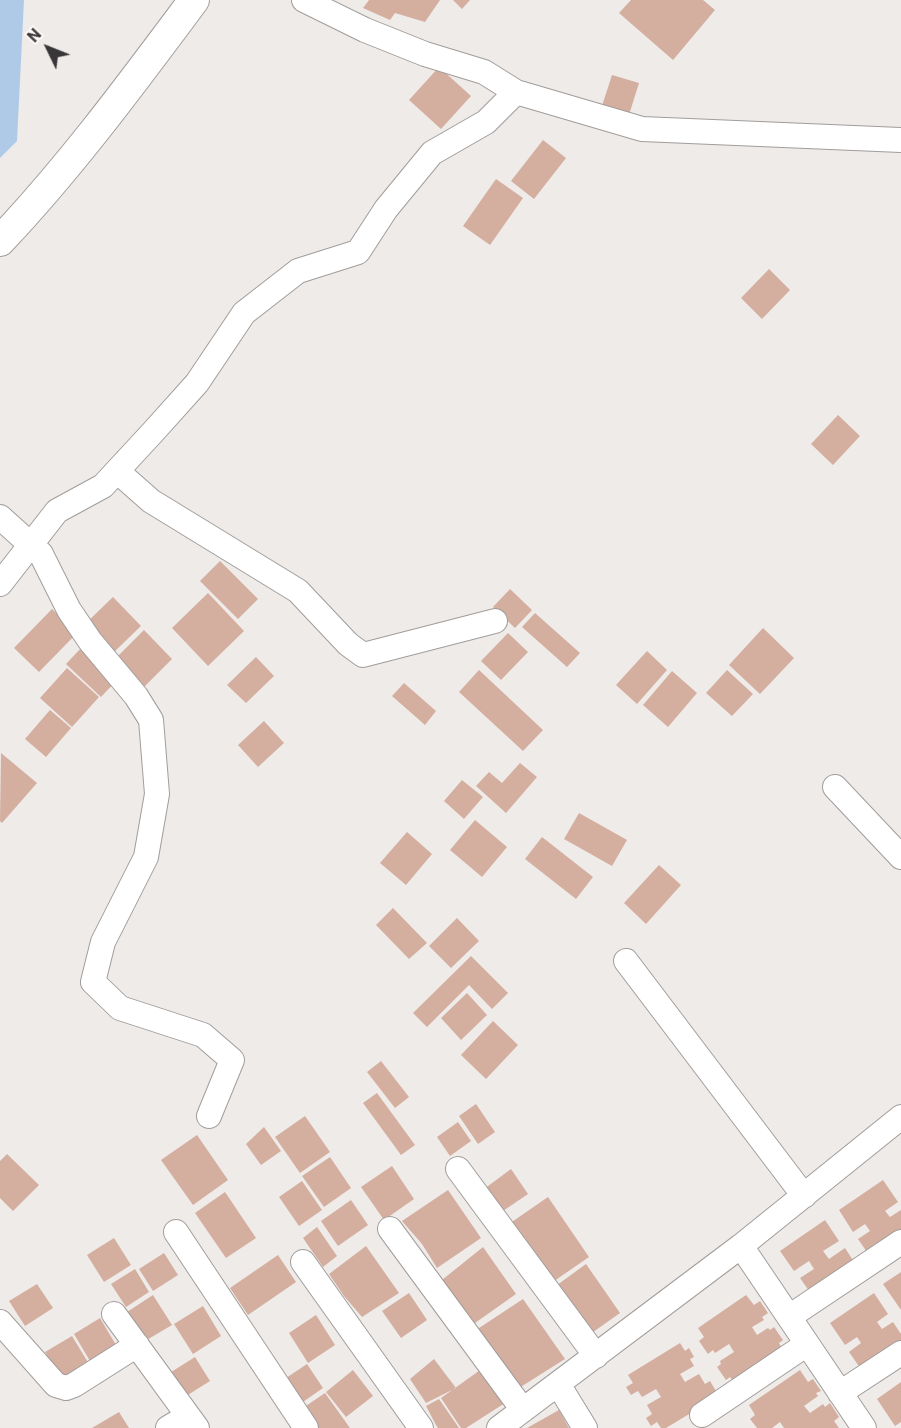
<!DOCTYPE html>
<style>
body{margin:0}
#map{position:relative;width:901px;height:1428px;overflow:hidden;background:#efebe9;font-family:Roboto,sans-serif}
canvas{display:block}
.north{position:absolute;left:18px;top:18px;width:60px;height:60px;-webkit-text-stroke:4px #fcf8f7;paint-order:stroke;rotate:313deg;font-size:16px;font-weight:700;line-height:24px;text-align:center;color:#383636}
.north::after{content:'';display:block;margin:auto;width:21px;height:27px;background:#383636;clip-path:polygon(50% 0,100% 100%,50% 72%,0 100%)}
</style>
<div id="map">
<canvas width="901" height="1428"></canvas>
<div class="north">N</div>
</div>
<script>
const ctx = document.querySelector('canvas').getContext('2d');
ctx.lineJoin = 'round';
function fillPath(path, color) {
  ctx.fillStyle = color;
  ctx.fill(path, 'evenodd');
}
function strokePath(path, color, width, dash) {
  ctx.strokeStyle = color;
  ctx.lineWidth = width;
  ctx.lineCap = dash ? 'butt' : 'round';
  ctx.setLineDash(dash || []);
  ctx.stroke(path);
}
fillPath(new Path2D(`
 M0,0H24L17,141L0,158Z`), '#afcae7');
fillPath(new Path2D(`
 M369,0H440L425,22L395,13L390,20L363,8Z
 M453,0H470L462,9Z
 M631,0H703L715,10L673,60L619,13Z
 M439,67L471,96L441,129L409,100Z
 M612,75L639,83L628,118L601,109Z
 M543,140L566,158L534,199L511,181Z
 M496,179L523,198L490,245L463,226Z
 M769,269L790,290L762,319L741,298Z
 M838,415L860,436L833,465L811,444Z
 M220,561L258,599L238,619L200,581Z
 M510,589L532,610L515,628L493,607Z
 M208,593L244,631L208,666L172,628Z
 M113,597L141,626L112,654L84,625Z
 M52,609L77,633L39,672L14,648Z
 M535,613L580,653L567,667L522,627Z
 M763,628L794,658L760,694L729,665Z
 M144,630L172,659L142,689L114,660Z
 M508,633L528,652L501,680L481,661Z
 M82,647L117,680L101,697L66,664Z
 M647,651L667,670L637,704L616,685Z
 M256,657L274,676L246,703L227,685Z
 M67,668L99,697L72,727L40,698Z
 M479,670L543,730L523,751L459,692Z
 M727,670L753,694L732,716L706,693Z
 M672,671L697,693L668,727L643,705Z
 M404,683L436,711L425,725L392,696Z
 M50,710L71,728L46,757L25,739Z
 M264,721L284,743L258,767L238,745Z
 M1,753L37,783L2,823L0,821Z
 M520,763L537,777L506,813L476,786L489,772L502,783Z
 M462,780L483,797L464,819L444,801Z
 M579,813L627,840L612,866L564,839Z
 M475,820L507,847L482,877L450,850Z
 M407,832L432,854L406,885L380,863Z
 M542,837L593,877L576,899L525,859Z
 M659,865L681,885L646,924L624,903Z
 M393,908L427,943L409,959L376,925Z
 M457,918L479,941L451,968L429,946Z
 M471,956L508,993L492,1009L469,985L427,1027L413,1013Z
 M467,993L487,1015L461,1040L441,1018Z
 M493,1021L518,1045L486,1079L461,1055Z
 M381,1061L409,1097L395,1108L367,1072Z
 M377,1093L415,1145L401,1155L363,1103Z
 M476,1104L495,1132L478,1144L459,1116Z
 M305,1116L330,1152L300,1173L275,1137Z
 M458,1122L471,1141L450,1156L437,1137Z
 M264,1127L281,1151L261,1165L246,1144Z
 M197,1135L228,1180L193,1205L161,1160Z
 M7,1154L39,1185L13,1211L0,1198V1161Z
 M330,1157L351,1188L324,1207L302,1176Z
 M392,1166L414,1199L384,1220L361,1187Z
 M511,1169L528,1194L500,1213L484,1189Z
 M883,1180L898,1202L885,1211L890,1217L901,1210V1241L873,1261L858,1239L870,1231L865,1224L853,1232L839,1210Z
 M302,1181L322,1210L299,1226L279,1197Z
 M448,1190L481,1238L437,1268L422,1244L402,1221Z
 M225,1192L256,1238L226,1258L195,1213Z
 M548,1197L589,1257L547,1286L506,1226Z
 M351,1200L368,1225L338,1246L321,1221Z
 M825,1220L839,1241L823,1251L829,1259L845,1248L858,1268L814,1298L800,1278L814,1269L809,1261L794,1271L780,1251Z
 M317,1227L337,1256L323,1267L303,1238Z
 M114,1238L131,1265L104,1282L87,1255Z
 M366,1246L399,1293L362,1317L344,1296L329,1274Z
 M483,1247L516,1294L475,1323L442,1280Z
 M164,1253L178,1275L153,1291L139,1269Z
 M278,1255L296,1282L248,1315L230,1288Z
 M586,1264L620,1313L586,1337L553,1288Z
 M135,1269L149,1292L126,1307L111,1284Z
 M901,1272V1310L883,1284Z
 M37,1284L53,1308L25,1326L9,1301Z
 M409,1293L427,1320L401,1338L382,1311Z
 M874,1293L888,1314L877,1322L882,1329L893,1322L901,1334V1346L863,1372L849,1352L861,1343L857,1337L845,1345L830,1323Z
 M153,1295L172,1325L145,1341L127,1312Z
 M746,1295L754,1305L760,1301L768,1313L762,1317L764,1320L752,1327L757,1335L768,1328L770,1330L774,1327L783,1340L779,1343L784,1352L736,1385L730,1377L726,1380L717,1367L721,1364L720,1361L734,1352L729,1344L715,1353L713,1350L708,1354L699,1341L704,1337L698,1328Z
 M523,1299L565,1359L519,1388L476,1330Z
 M203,1306L221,1336L193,1354L174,1324Z
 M316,1315L335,1345L308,1363L289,1333Z
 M100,1318L116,1345L90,1361L74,1334Z
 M72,1336L89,1364L62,1380L45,1352Z
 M680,1343L685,1351L689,1348L694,1357L690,1359L694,1366L680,1374L685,1382L699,1374L705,1384L710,1381L716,1391L714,1399L666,1428H661L657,1422L651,1426L646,1418L652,1414L647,1405L661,1397L656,1389L642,1397L638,1391L631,1395L626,1387L633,1383L628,1375Z
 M195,1357L210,1381L183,1398L168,1374Z
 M434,1359L456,1388L426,1403L410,1379Z
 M307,1364L323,1388L300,1404L283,1380Z
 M483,1368L505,1403L466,1428H461L441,1398Z
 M353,1370L373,1396L346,1417L326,1392Z
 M800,1370L808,1382L813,1379L821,1391L816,1393L818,1396L804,1406L810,1413L823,1404L825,1407L830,1403L839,1417L834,1421L839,1428H784L780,1422L772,1428H757L750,1419L755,1415L749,1405Z
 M901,1382V1422L895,1426L877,1399Z
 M325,1393L350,1428H313L300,1410Z
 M439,1399L459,1428H438L436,1425L426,1406Z
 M559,1410L569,1428H527Z
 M119,1412L129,1428H92Z`), '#d4ae9f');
const minor = new Path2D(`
 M516,92L642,129L901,140
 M117,471L151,501L298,591L348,644L363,655L495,621
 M0,517L41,554L69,610L90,641L136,696L151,720L157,794L146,857L103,942L93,982L120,1008L203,1035L232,1060L209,1116
 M0,584L57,511L103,486L153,432L197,383L244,313L298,271L358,252L386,209L432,153L486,122L516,92L484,72L425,54L365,30L304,0
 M835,787L901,857
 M626,961L804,1196
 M458,1169L596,1356
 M390,1229L523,1410
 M176,1232L306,1428
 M741,1246L864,1428
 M303,1262L421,1428
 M114,1314L197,1428
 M789,1317L901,1242
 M0,1322L56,1385L66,1388L74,1385L137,1345
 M558,1384L585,1428
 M840,1393L901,1353
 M702,1415L807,1344
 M168,1428L188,1416
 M499,1428L741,1246L901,1117`);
const tertiary = new Path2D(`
 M0,241C71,166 132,83 194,0`);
strokePath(minor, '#a09d9b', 26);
strokePath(tertiary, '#a09d9b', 32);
strokePath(minor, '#fff', 24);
strokePath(tertiary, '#fff', 30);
</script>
